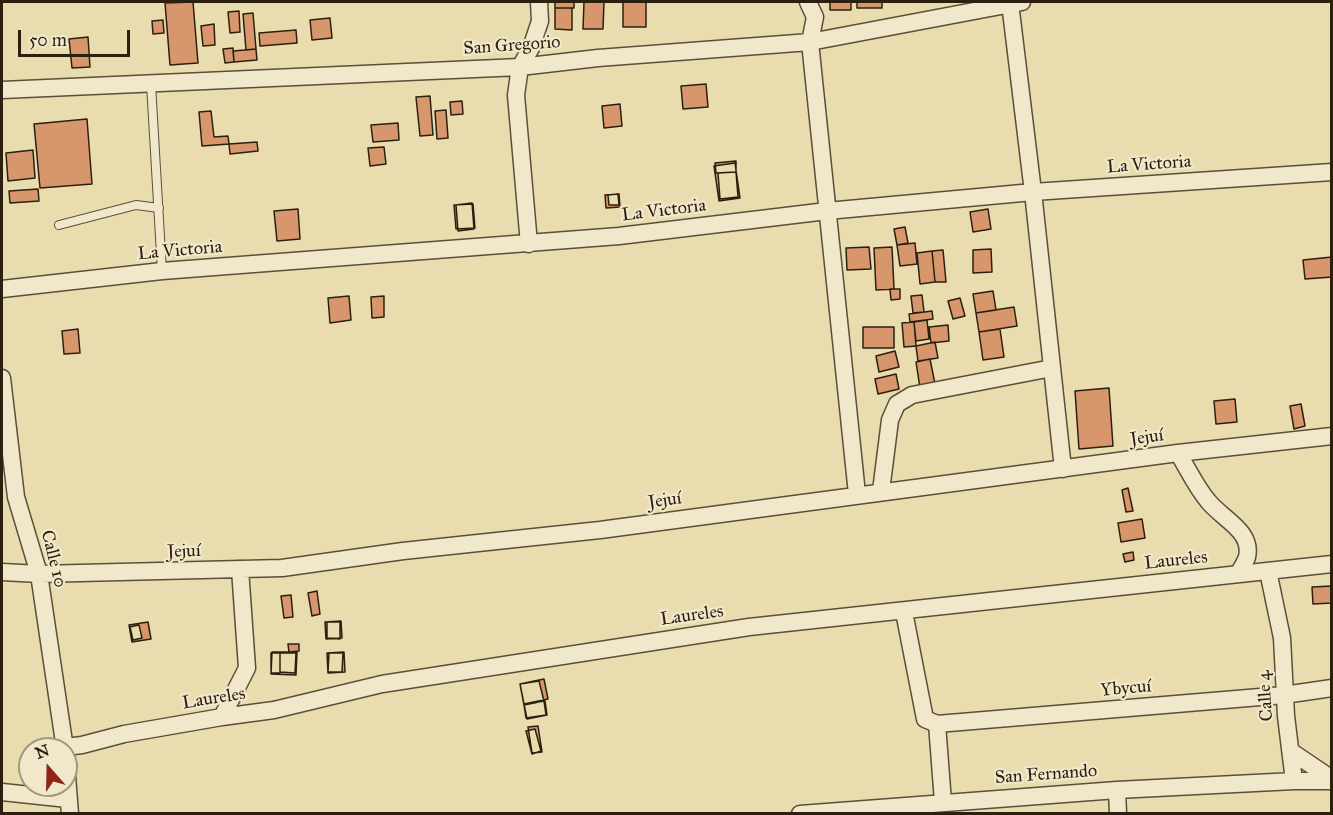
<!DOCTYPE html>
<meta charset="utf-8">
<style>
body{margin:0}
#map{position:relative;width:1333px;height:815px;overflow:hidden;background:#e9dcaf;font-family:"IM FELL Great Primer",serif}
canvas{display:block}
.frame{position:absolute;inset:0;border:3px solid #2b2010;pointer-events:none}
.north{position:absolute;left:18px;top:737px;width:60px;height:60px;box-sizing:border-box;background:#f1e8cb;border:2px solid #a29880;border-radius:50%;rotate:340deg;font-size:16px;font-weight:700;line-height:24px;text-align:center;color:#2b2010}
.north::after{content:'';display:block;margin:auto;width:21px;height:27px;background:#8f2418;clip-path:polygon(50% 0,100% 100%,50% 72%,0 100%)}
.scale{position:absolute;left:18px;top:30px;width:112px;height:27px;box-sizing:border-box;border:3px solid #2b2010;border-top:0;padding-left:8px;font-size:18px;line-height:21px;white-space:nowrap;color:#2b2010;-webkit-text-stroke:4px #f1e8cb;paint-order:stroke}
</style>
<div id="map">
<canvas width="1333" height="815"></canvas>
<div class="frame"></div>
<div class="north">N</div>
<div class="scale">50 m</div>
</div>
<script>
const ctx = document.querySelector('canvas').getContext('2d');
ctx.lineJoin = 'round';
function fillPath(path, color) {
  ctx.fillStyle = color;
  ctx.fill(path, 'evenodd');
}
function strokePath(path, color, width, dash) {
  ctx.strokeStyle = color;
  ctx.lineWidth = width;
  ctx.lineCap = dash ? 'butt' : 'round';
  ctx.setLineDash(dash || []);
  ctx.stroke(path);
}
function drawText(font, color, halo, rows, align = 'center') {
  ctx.font = font + ' "IM FELL Great Primer",serif';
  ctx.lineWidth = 4.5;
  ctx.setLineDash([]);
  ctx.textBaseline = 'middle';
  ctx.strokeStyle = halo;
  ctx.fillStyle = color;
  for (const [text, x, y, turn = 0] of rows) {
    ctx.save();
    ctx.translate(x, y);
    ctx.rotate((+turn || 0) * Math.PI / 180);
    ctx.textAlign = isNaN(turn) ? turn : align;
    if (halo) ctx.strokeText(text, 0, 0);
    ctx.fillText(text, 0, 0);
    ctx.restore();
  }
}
const building = new Path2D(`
 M193,2L198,63L170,65L165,3Z
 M555,2H574V8H555Z
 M584,2H604L603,29H583Z
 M623,2H646V27H623Z
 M830,2H851V10H830Z
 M857,2H882V8H857Z
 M555,8H572V30L555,29Z
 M239,11L240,32L230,33L228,12Z
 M253,13L256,49L246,50L243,14Z
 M330,18L332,38L312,40L310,20Z
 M163,20L164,33L153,34L152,21Z
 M214,24L215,45L203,46L201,26Z
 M296,30L297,43L260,46L259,33Z
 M88,37L90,67L72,68L69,39Z
 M233,48L234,62L225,63L223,49Z
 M256,49L257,60L234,62L233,51Z
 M706,84L708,107L683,109L681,86Z
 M430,96L433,135L420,136L416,97Z
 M462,101L463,114L451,115L450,102Z
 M620,104L622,126L604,128L602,106Z
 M446,110L448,138L437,139L435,111Z
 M211,111L214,137L228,136L229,144L202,146L199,112Z
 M87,119L92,184L40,188L34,124Z
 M398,123L399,140L373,142L371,125Z
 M257,142L258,151L230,154L229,144Z
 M384,147L386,164L370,166L368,148Z
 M33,150L35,178L8,181L6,153Z
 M736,161V172L716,173L715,163Z
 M735,163L740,198L719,201L714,166Z
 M736,172L738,197L720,199L718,173Z
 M38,189L39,201L10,203L9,191Z
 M618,194L619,205H609L608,195Z
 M619,194L620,207L606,208L605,195Z
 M472,203L474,229L458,231L456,205Z
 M473,204L475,228L456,229L454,205Z
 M298,209L300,239L277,241L274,211Z
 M988,209L991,229L973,232L970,212Z
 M905,227L908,243L897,245L894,229Z
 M915,243L917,264L900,266L897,245Z
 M869,247L871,269L847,270L846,248Z
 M892,247L894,289L876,290L874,248Z
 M991,249L992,272L973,273V250Z
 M943,250L946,282H935L932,251Z
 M932,251L935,282L920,284L917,253Z
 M1332,257V277L1305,279L1303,260Z
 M890,289H900V299L891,300Z
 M993,291L996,310L976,313L973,294Z
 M922,295L924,312L913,313L911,296Z
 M349,296L351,320L330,323L328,298Z
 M384,296V317L372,318L371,297Z
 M960,298L965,316L953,319L948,301Z
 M1014,307L1017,326L979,332L976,313Z
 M932,311L933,319L910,322L909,314Z
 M927,320L929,339L916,341L914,322Z
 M914,322L916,346L904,347L902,323Z
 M948,325L949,341L931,343L929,327Z
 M863,327H894V348H863Z
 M78,329L80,353L64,354L62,331Z
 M1000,329L1004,357L983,360L979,332Z
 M935,342L938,358L918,361L916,346Z
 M895,351L899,367L879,372L876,356Z
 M930,359L935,384L920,388L916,362Z
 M896,374L899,389L878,394L875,379Z
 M1109,388L1113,446L1079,449L1075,391Z
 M1235,399L1237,422L1216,424L1214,401Z
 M1301,404L1305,426L1294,429L1290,406Z
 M1128,488L1133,511L1126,512L1122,490Z
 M1142,519L1145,538L1121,542L1118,523Z
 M1133,552L1134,560L1125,562L1123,554Z
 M1332,586V603L1313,604L1312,587Z
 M317,591L320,614L312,616L308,593Z
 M291,595L293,617L284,618L281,596Z
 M341,621L342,638L326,639L325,622Z
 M148,622L151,639L132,642L129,625Z
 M327,622H340V639L327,638Z
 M139,625L142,638L133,640L130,627Z
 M288,644H299V651L289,652Z
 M272,652H297L296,675L271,674Z
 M344,652L345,672L328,673L327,653Z
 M271,653H280V673H271Z
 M280,653H296L295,673L280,672Z
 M329,653H343L342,672H328Z
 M544,679L548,699L524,704L520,684Z
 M539,681L544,701L524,705L520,684Z
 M544,701L546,715L526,718L524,705Z
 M545,701L547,715L527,719L524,704Z
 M538,726L542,752L532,753L528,727Z
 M535,729L541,751L532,754L526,731Z`);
fillPath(building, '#d8966c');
strokePath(building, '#2b2010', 1.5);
const service = new Path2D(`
 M151,84L162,271
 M59,225L136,205L159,208`);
const minor = new Path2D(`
 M808,2L815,17L810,42L857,494
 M1010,3L1033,192L1063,469
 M2,90L520,67L598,58L810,42L1022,2
 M529,244L516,95L520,67L531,48L540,21L539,2
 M2,289L162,271L619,236L827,211L1033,192L1332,172
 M2,378L16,497L39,574L65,749
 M1178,453C1188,469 1196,487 1208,501C1222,519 1253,531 1247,557C1245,563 1241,569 1238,574
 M881,491L890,420L897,404L912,395L1052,368
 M1268,571L1282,638L1286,716L1294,781H1332
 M2,572L39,574L282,568L403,551L600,530L1178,453L1332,436
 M904,612L925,719L937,724L1284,695L1332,688
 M222,717L247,668L240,569
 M937,724L943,802
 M65,747L82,745L124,734L222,717L274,710L382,684L749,627L1332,564
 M1292,752L1332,779
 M66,763L70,814
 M1117,790L1118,814
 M2,792L68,799
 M800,814L1117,790L1294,781`);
strokePath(service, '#5a4f38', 10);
strokePath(minor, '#5a4f38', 19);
strokePath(service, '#f1e8cb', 8);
strokePath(minor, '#f1e8cb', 16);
drawText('18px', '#2b2010', '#f1e8cb', [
 ["San Gregorio",512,46,-4],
 ["La Victoria",1149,165,-4],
 ["La Victoria",664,211,-7],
 ["La Victoria",180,251,-5],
 ["Jejuí",1147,438,-8],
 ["Jejuí",665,501,-8],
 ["Jejuí",184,552,-2],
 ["Calle 10",53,559,76],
 ["Laureles",1176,561,-6],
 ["Laureles",692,616,-8],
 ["Ybycuí",1126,689,-5],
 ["Calle 4",1266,696,-94],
 ["Laureles",214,699,-9],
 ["San Fernando",1046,775,-4]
]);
</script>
